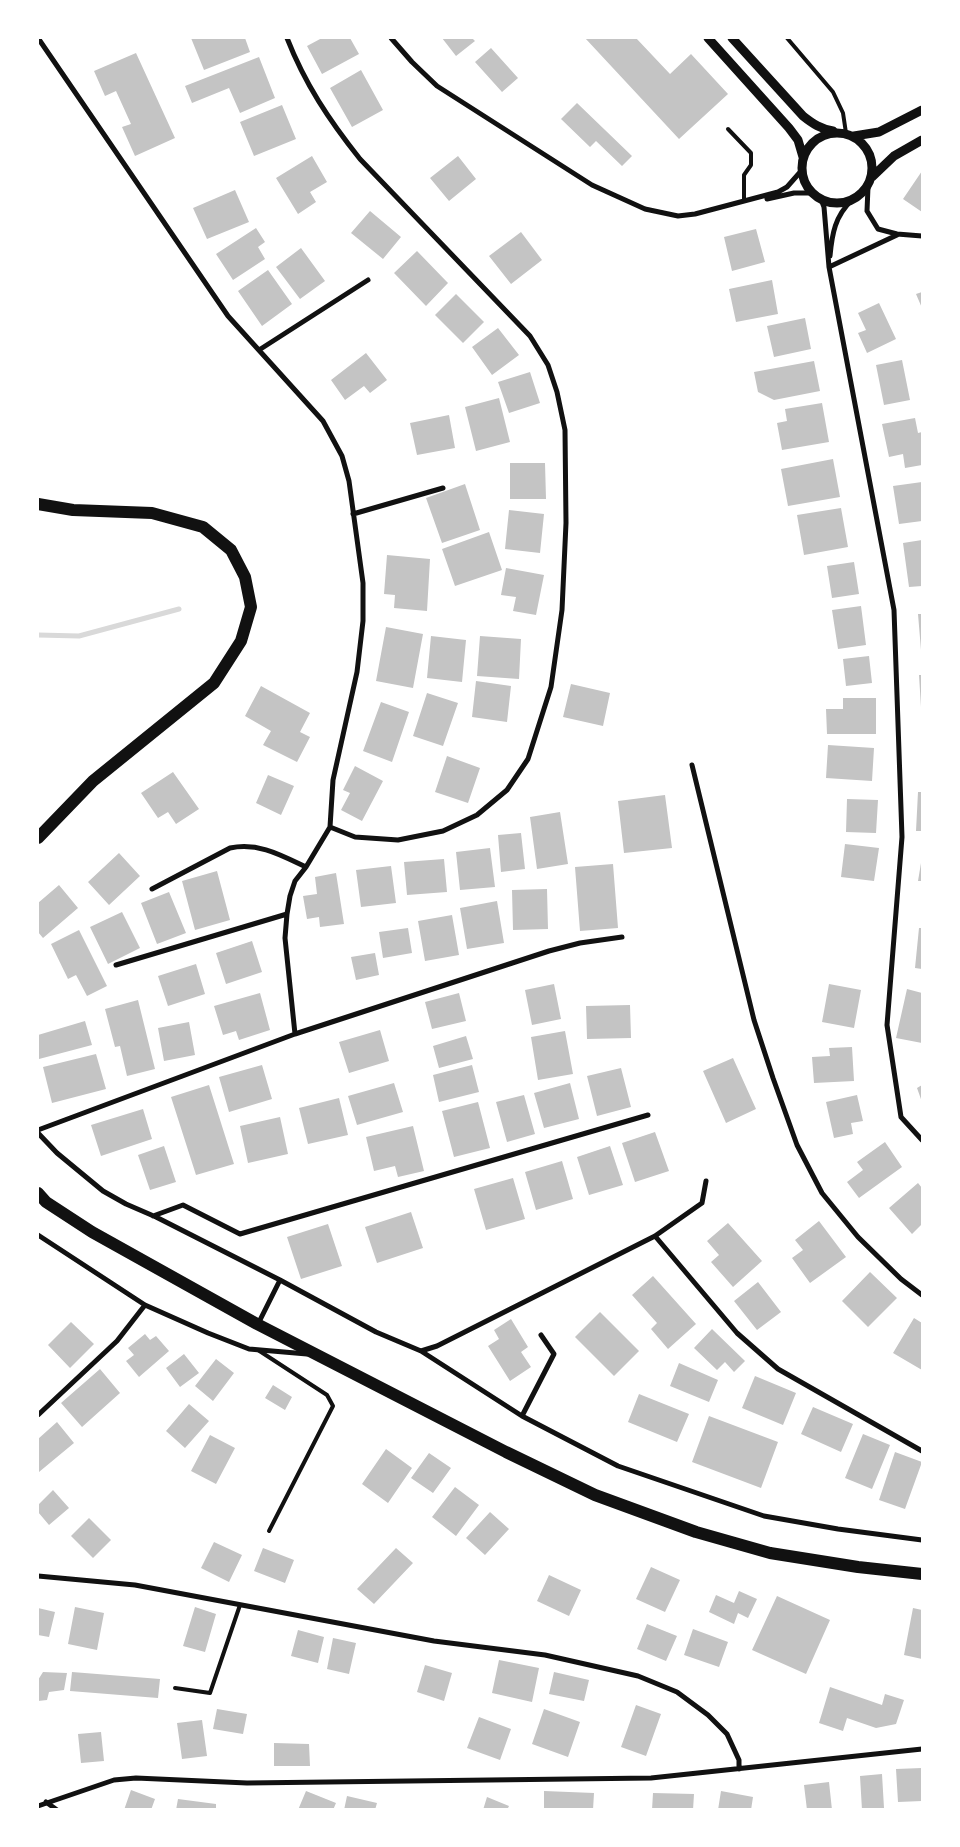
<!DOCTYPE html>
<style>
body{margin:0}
#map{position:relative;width:960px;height:1847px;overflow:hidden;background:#fff;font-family:"IBM Plex Serif",serif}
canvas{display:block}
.frame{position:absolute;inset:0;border:39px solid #fff;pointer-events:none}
</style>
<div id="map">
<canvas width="960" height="1847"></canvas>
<div class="frame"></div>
</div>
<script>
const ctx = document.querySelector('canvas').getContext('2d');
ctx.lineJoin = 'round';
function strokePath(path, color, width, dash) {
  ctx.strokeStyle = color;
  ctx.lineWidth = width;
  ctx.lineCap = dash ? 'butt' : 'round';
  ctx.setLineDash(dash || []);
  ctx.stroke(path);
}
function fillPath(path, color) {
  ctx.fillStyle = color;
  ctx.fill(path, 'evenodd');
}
strokePath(new Path2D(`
 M38,635L79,636L179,609`), '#d9d9d9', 5);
fillPath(new Path2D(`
 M191,38H245L250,52L204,70Z
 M322,38H350L359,54L322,74L307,46Z
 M442,38H472L475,41L456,56Z
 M585,38H636L670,74L691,54L728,94L679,139Z
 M491,48L518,78L502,92L475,62Z
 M136,53L175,138L135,156L122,127L131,124L116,91L105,96L94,71Z
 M259,57L275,98L240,113L229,88L192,103L185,86Z
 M361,70L383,110L352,127L330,88Z
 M577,103L632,156L622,166L596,141L590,147L561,119Z
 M282,105L296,139L254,156L240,122Z
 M312,156L327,182L310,192L316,202L298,214L276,178Z
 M458,156L476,179L449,201L430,178Z
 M922,171V212L903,199Z
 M235,190L249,222L207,239L193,208Z
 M370,211L401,237L383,259L351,233Z
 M256,228L265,242L258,247L265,259L233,280L216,254Z
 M756,229L765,262L732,271L724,237Z
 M521,232L542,260L511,284L489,256Z
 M301,248L325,281L300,299L276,267Z
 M417,251L448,283L426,306L394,273Z
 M268,270L292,304L262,326L238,291Z
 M772,280L778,314L736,322L729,289Z
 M922,292V308L916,294Z
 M456,294L484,322L463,343L435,315Z
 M879,303L896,339L867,353L858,333L866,330L858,313Z
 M805,318L811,349L774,357L767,326Z
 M498,328L519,355L492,375L472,347Z
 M366,353L387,380L370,393L364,386L345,400L331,380Z
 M902,360L910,400L884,405L876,365Z
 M814,361L820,391L774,400L758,392L754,372Z
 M530,372L540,403L509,413L498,382Z
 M499,398L510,442L476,451L465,407Z
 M822,403L829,442L782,450L777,423L787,421L785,409Z
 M449,415L455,448L417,455L410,423Z
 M915,418L918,433L922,432V465L905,468L903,454L889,457L882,424Z
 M833,459L840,497L788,506L781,469Z
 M510,463H545L546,499H510Z
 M922,482V521L899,524L893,486Z
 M465,484L480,530L442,543L426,498Z
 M841,508L848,547L804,555L797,515Z
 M509,510L544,514L540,553L505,549Z
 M489,532L502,570L455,586L442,549Z
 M922,540V586L909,587L903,543Z
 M387,555L430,559L427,611L394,608L395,595L384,594Z
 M854,562L859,594L832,598L827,566Z
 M506,568L544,575L536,615L513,611L516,597L501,595Z
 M861,606L866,645L838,649L832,610Z
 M918,614H922V650H921Z
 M386,627L423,634L413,688L376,681Z
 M431,636L466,640L462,682L427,678Z
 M480,636L521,639L519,679L477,676Z
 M869,656L872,683L846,686L843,659Z
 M919,675H922V707H921Z
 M476,681L511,686L507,722L472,717Z
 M571,684L610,693L603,726L563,717Z
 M261,686L310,713L300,732L310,737L297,762L263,745L271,731L245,716Z
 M427,693L458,703L443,746L413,736Z
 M843,698H876V734H827L826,709H843Z
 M381,702L409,712L392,762L363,751Z
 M828,745L874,748L872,781L826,778Z
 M447,756L480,768L468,803L435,792Z
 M355,766L383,781L362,821L341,810L350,793L343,790Z
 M173,772L199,809L176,824L168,812L158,818L141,793Z
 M268,775L294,786L281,815L256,803Z
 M918,792H922V831H916Z
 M665,795L672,848L624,853L618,801Z
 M847,799L878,800L876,833L846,832Z
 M560,812L568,864L537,869L530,817Z
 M521,833L525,869L501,872L498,835Z
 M845,844L879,848L874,881L841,877Z
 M490,848L495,887L460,890L456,852Z
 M119,853L140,876L109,905L88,882Z
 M444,859L447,892L407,895L404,862Z
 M921,863H922V881H918Z
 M613,864L618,928L580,931L575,867Z
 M391,866L396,903L361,907L356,870Z
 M217,871L230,920L195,930L182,881Z
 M336,873L344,924L320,927L319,917L307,919L303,896L317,894L315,877Z
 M59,885L78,908L43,938L38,932V903Z
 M547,889L548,929L513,930L512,890Z
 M169,892L186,933L157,944L141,903Z
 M497,901L504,943L467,949L460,908Z
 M122,912L140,948L108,964L90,927Z
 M452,915L459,955L425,961L418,921Z
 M408,928L412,953L383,958L379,932Z
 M919,928H922V969L915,968Z
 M79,930L107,986L87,996L76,975L68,979L51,944Z
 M252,941L262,972L226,984L216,953Z
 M375,953L379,975L356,980L351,957Z
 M196,964L205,994L168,1006L158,976Z
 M554,984L561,1019L532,1025L525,990Z
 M829,984L861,990L854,1028L822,1022Z
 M907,989L922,993V1043L896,1038Z
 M260,993L270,1030L239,1040L236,1031L223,1035L214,1006Z
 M459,993L466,1021L432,1029L425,1002Z
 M138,1000L155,1069L127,1076L120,1046L115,1047L105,1009Z
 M630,1005L631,1038L587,1039L586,1006Z
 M85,1021L92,1045L39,1059L38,1035Z
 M189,1022L195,1055L164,1061L158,1028Z
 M380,1030L389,1061L349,1073L339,1042Z
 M565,1031L573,1074L538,1080L531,1037Z
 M466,1036L473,1059L439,1068L433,1046Z
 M852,1047L854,1081L814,1083L812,1057L830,1056L829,1048Z
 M96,1054L106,1089L52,1103L43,1067Z
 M733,1058L756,1109L726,1123L703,1071Z
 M262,1065L272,1099L229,1112L219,1077Z
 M472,1065L479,1092L439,1102L433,1075Z
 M621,1068L631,1107L597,1116L587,1076Z
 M394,1083L403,1112L357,1125L348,1096Z
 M570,1083L579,1119L544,1128L534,1093Z
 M209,1085L234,1164L196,1175L171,1097Z
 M922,1085V1102L917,1088Z
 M524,1095L535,1134L507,1142L496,1102Z
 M857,1095L863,1121L851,1123L853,1134L834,1138L826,1102Z
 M339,1098L348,1135L308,1144L299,1108Z
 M478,1102L490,1148L454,1157L442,1111Z
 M143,1109L152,1139L101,1156L91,1125Z
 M280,1117L288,1154L248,1163L240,1126Z
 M413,1126L424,1171L398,1177L395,1166L374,1171L366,1137Z
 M655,1132L669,1171L635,1182L622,1143Z
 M885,1142L902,1167L859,1198L847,1182L863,1170L857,1162Z
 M164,1146L176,1182L150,1190L138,1155Z
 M610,1146L623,1185L589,1195L577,1157Z
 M562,1161L573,1199L536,1210L525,1172Z
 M513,1178L525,1219L486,1230L474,1189Z
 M918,1183L922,1188V1224L912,1234L889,1208Z
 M411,1212L423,1248L377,1263L365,1227Z
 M819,1221L846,1257L810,1283L792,1258L803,1250L795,1240Z
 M728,1223L762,1261L733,1287L711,1262L719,1255L707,1241Z
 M328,1224L342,1266L301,1279L287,1237Z
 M870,1272L897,1298L868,1327L842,1301Z
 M653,1276L696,1324L668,1349L651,1329L657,1323L632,1295Z
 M758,1282L781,1312L757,1330L734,1301Z
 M600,1312L639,1351L614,1376L575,1337Z
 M914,1318L922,1323V1370L893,1353Z
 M511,1319L528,1347L521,1352L531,1367L510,1381L488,1346L499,1339L494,1330Z
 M71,1322L94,1344L70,1368L48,1345Z
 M712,1329L745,1361L734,1372L725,1362L717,1370L694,1348Z
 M145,1334L150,1340L156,1336L169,1351L139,1377L126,1361L134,1355L128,1348Z
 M184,1354L199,1373L180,1387L166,1368Z
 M216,1359L234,1373L213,1401L195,1386Z
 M679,1363L718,1380L709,1402L670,1386Z
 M100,1369L120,1393L82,1427L61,1403Z
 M755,1376L796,1393L783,1425L742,1408Z
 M273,1385L292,1397L285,1410L265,1398Z
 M639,1394L689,1414L677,1442L628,1422Z
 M189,1404L209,1421L185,1448L166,1431Z
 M813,1407L853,1424L841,1452L801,1434Z
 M709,1416L778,1442L761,1488L692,1462Z
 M57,1422L74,1443L39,1472L38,1471V1439Z
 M863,1434L890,1445L872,1489L845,1478Z
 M210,1435L235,1448L216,1484L191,1471Z
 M386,1449L412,1468L388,1503L362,1484Z
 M895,1452L922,1462L905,1509L879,1500Z
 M429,1453L451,1468L433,1493L411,1478Z
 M455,1487L479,1505L456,1536L432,1517Z
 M53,1490L69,1508L49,1525L38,1512V1505Z
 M490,1512L509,1529L485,1555L466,1538Z
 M89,1518L111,1540L93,1558L71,1536Z
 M214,1542L242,1555L229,1582L201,1568Z
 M263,1548L294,1560L285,1583L254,1571Z
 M396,1548L413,1563L374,1604L357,1589Z
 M651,1567L680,1580L665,1612L636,1599Z
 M549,1575L581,1590L569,1616L537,1601Z
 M739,1591L757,1599L748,1618L738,1613L734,1624L709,1612L716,1595L734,1603Z
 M777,1596L830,1620L806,1674L752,1650Z
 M75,1607L104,1613L97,1650L68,1644Z
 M195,1607L216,1614L205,1652L183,1646Z
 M38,1608L55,1612L49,1637L38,1635Z
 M913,1608L922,1610V1659L904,1655Z
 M647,1624L677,1636L666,1661L637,1649Z
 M693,1629L728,1642L719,1667L684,1655Z
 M298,1630L324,1637L318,1663L291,1656Z
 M333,1638L356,1643L349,1674L327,1669Z
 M499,1660L539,1668L532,1702L492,1693Z
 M425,1665L452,1673L444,1701L417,1692Z
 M43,1672L67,1673L64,1690L49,1692L47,1700L38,1701V1680Z
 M72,1672L160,1679L158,1698L70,1691Z
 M554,1672L589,1680L584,1701L549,1694Z
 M830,1687L882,1705L885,1694L904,1700L896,1724L876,1728L847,1718L843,1731L819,1723Z
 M636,1705L661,1714L646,1756L621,1747Z
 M217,1709L247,1714L243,1734L213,1729Z
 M544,1709L580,1722L568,1757L532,1744Z
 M479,1717L511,1729L500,1760L467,1748Z
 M202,1720L207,1756L182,1759L177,1723Z
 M101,1732L104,1761L81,1763L78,1734Z
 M274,1743L309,1744L310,1766H274Z
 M922,1768V1801L898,1802L896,1769Z
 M882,1774L884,1808L862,1810L860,1776Z
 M829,1782L832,1810H807L804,1785Z
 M131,1790L155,1799L151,1810H124Z
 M306,1791L336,1803L333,1810H298Z
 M544,1791L594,1793L593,1810H544Z
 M721,1791L753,1797L751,1810H718Z
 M653,1793L694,1794L693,1810H652Z
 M347,1796L377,1803L375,1810H344Z
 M487,1797L509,1806L507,1810H483Z
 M178,1799L216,1804V1810H176Z`), '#c4c4c4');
strokePath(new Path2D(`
 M787,38L833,92L843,113L846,133
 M728,129L751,153V165L744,175V201
 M258,1350L327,1395L333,1406L269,1531
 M175,1688L210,1693L240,1605`), '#111', 4);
strokePath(new Path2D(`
 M38,38L228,316L323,421L342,456L349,481L363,583V621L357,672L333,780L330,827L306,867L295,881L290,896L287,914L285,938L295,1034L549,951L580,943L622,937
 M287,38C305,84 329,120 360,159L530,336L548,365L557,392L565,430L566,523L562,610L551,687L528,759L507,790L477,815L443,831L398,840L355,837L330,827
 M391,38L412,62L437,86L592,185L645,209L678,216L695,214L778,192L787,187L802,170
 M868,187L867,211L878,229L897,234L922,236
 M767,199L794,193H813
 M821,199L824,207L829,267L894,610L902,837L887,1025L901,1117L922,1140
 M830,256C832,234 835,216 852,200
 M829,267L897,235
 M259,350L368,280
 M353,514L443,488
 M692,765L754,1020L773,1078L797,1145L822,1193L858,1237L901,1279L922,1295
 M152,889L230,848C258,842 281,855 306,867
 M116,965L287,914
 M38,1130L295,1034
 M38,1133L57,1153L103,1191L126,1204L156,1217L280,1280L258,1324
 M153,1216L183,1205L240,1234L648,1115
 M38,1235L145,1305L208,1333L249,1349L307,1354
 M655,1236L737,1333L778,1369L922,1451
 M280,1280L376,1332L421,1351L522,1416L618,1466L764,1516L838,1529L922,1540
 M421,1351L437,1346L655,1236L702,1203L706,1181
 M38,1415L117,1341L145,1305
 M522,1416L554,1354L541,1335
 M38,1576L135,1585L434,1641L545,1655L638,1676L677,1692L708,1715L727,1734L739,1760V1769
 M46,1802L57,1810
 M38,1806L114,1780L136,1778L247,1783L651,1778L922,1749`), '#111', 5);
strokePath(new Path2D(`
 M708,38L789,128L798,140L803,157
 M732,38L803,116C813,124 821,129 833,131
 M802 168a35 35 0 1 1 70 0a35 35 0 1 1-70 0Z
 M854,136L879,132L922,110
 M872,177L894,156L922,140`), '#111', 9);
strokePath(new Path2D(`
 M38,504L73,510L152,513L203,527L231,550L245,577L251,607L241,641L214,683L93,781L38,838
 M38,1193L46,1202L92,1232L257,1324L506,1452L595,1495L696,1532L770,1553L858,1567L922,1574`), '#111', 12);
</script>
